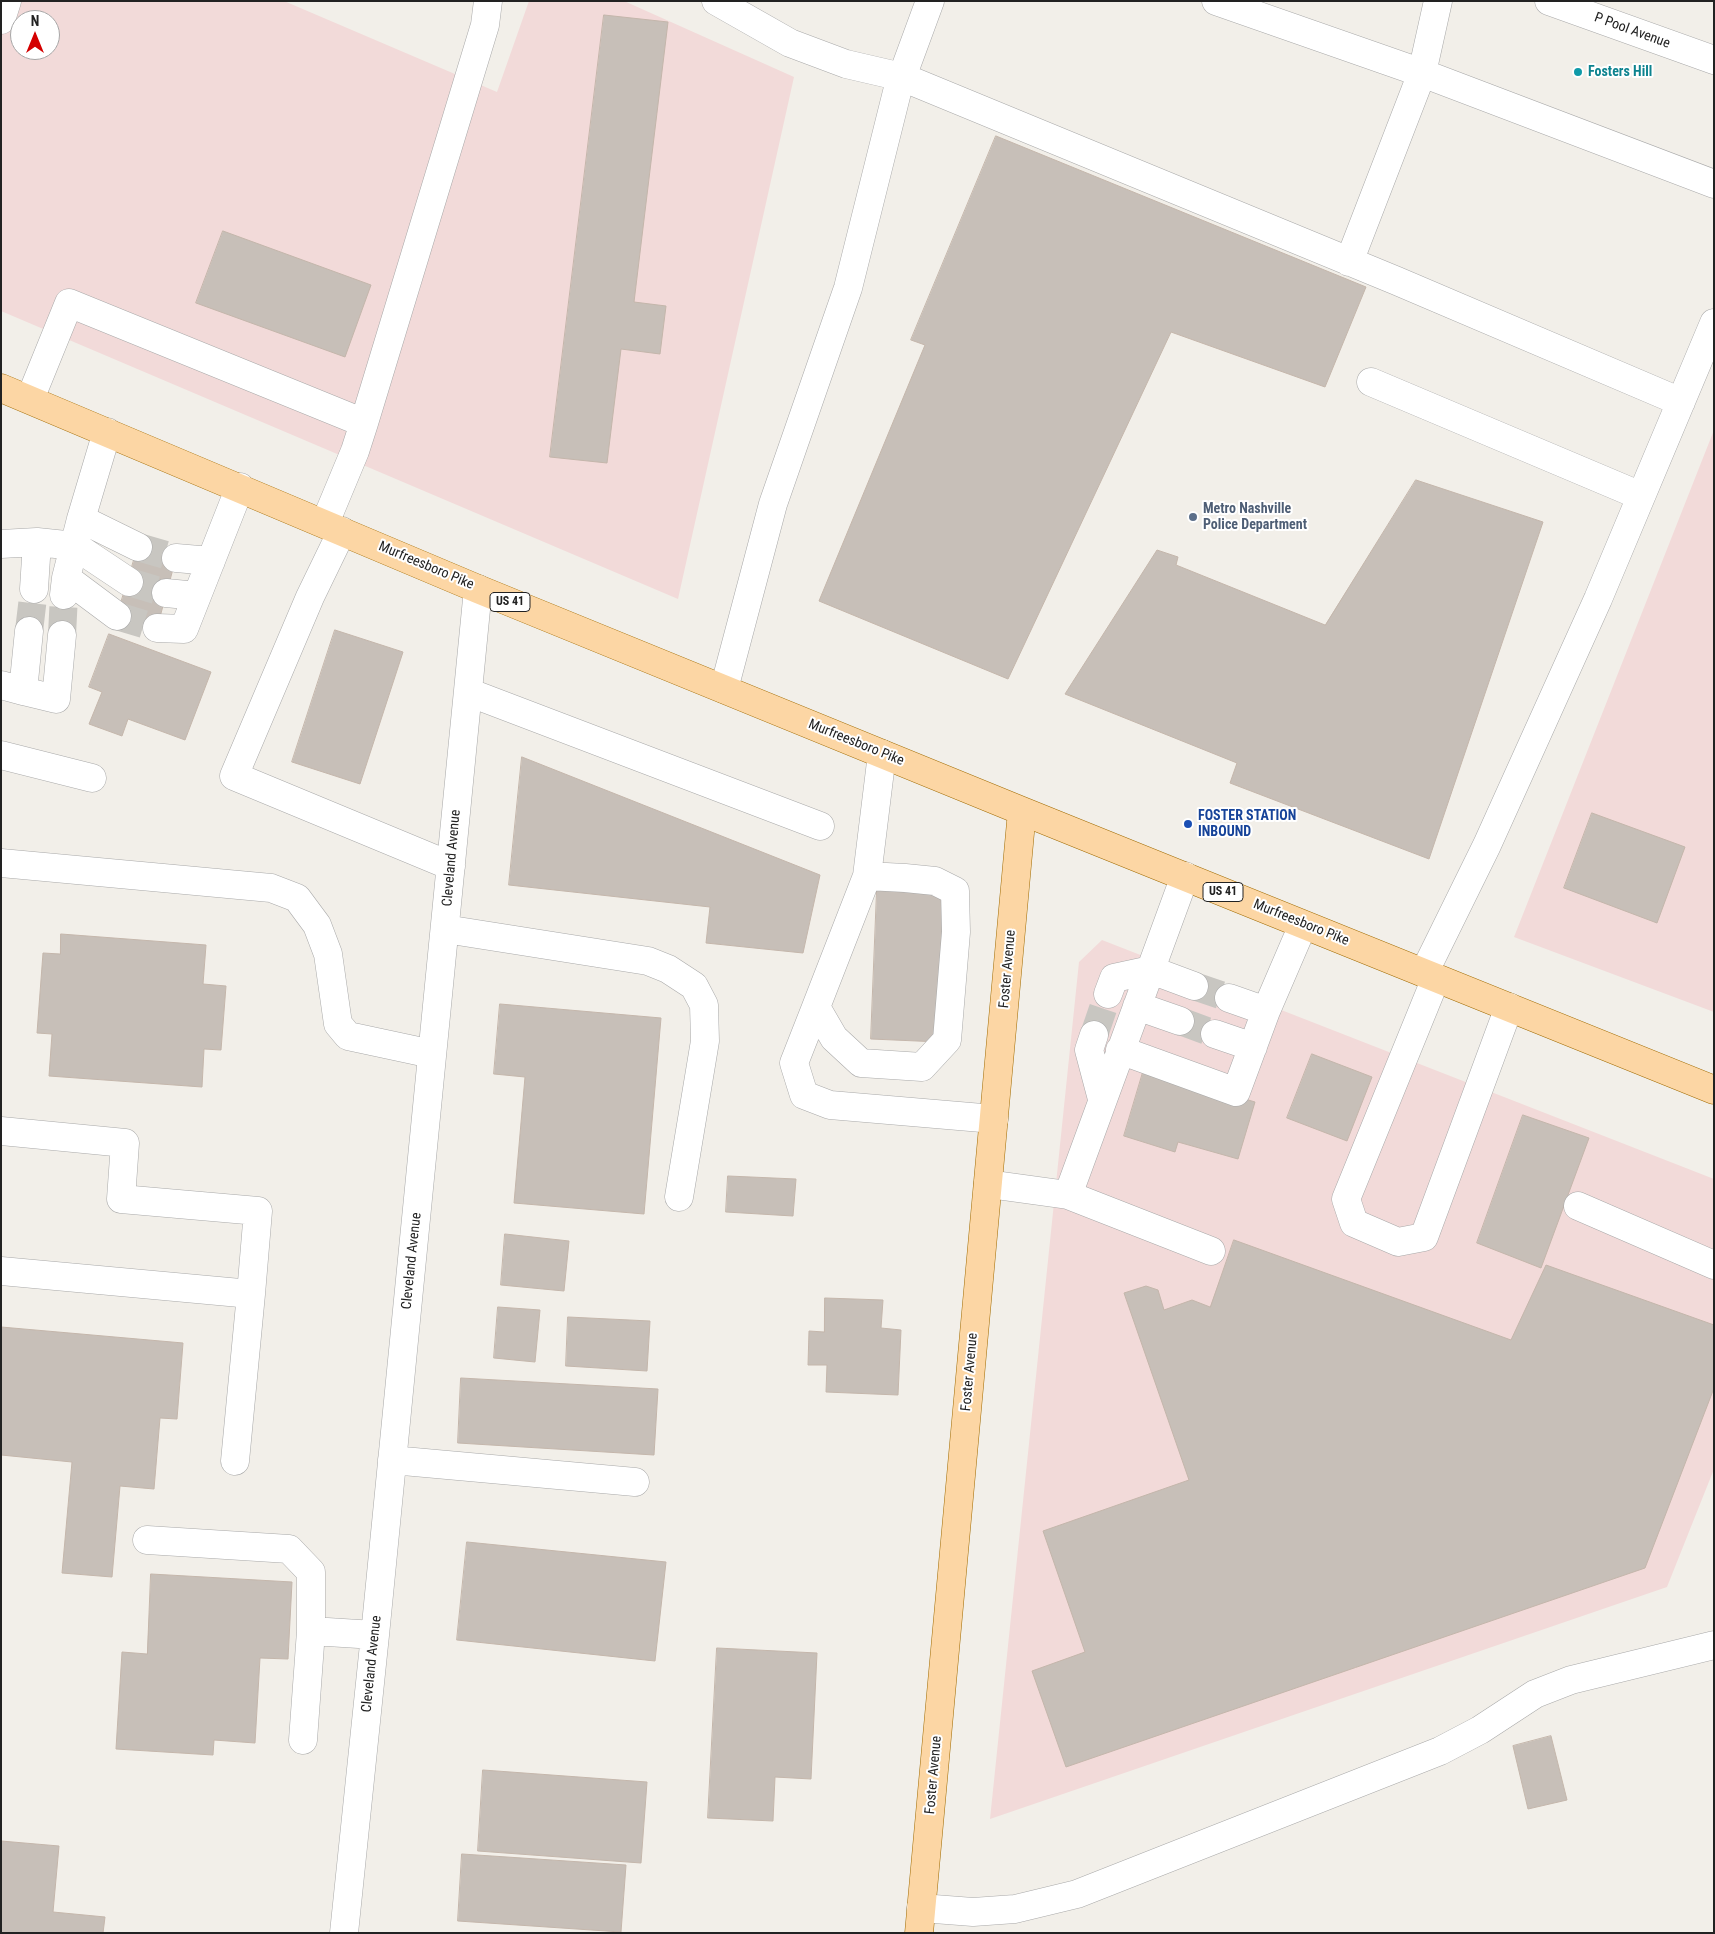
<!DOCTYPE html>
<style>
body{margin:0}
#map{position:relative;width:1715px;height:1934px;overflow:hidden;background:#f2efe9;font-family:"Roboto Condensed",sans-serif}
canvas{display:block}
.frame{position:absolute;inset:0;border:2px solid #222;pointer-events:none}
.north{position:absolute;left:10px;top:10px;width:50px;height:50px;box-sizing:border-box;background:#fff;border:1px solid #a7a7a7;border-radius:50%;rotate:0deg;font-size:14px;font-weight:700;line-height:20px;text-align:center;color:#222}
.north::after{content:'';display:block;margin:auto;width:18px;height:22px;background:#d40000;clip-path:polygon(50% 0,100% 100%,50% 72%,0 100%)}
</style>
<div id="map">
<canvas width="1715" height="1934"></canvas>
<div class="frame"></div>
<div class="north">N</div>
</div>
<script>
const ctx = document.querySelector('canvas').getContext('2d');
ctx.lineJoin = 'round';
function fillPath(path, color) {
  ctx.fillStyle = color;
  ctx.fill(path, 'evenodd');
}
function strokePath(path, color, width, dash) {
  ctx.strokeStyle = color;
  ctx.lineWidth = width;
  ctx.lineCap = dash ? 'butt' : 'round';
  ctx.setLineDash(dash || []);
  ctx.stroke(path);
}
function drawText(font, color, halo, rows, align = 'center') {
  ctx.font = font + ' "Roboto Condensed",sans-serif';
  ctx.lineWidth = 4;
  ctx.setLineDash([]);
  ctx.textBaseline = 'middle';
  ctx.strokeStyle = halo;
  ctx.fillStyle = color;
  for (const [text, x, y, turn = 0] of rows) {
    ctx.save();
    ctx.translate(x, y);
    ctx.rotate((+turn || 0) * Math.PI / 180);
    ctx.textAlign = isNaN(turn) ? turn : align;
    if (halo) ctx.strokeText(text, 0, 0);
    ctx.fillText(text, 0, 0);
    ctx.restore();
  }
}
fillPath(new Path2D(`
 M1,1H284L497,92L529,1H624L794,77L678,599L1,311ZM20,20H50V50H20Z
 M1714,430V1012L1514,937Z
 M1102,940L1714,1179V1469L1667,1587L990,1819L1079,962Z`), '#f2dad9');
const building = new Path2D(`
 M604,15L668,22L634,302L666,306L660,354L621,349L607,463L550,457Z
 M996,136L1366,287L1325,387L1171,332L1008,679L819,601L925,345L911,340Z
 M223,231L371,285L345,357L196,303Z
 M1416,480L1543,522L1429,859L1230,783L1237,763L1065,694L1157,550L1178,557L1176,565L1325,625Z
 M138,547L176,558L157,628L117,616Z
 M335,630L403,652L360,784L292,762Z
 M109,634L211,672L185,740L128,719L122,736L89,724L102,692L89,687Z
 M522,757L820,875L803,953L706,943L710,907L509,885Z
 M1592,813L1685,847L1657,923L1564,888Z
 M877,890L946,893L940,1042L871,1039Z
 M61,934L206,945L203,984L226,986L221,1050L204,1049L202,1087L49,1076L52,1034L37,1033L43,953L60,954Z
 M500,1004L661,1018L644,1214L514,1203L525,1077L494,1074Z
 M1312,1054L1372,1077L1347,1141L1287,1118Z
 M1144,1069L1255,1102L1238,1159L1178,1142L1175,1152L1124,1136Z
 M1523,1115L1589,1138L1541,1268L1477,1243Z
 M728,1176L796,1179L793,1216L726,1212Z
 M505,1234L569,1241L564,1291L501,1285Z
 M1234,1240L1511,1340L1546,1265L1714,1325V1388L1645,1568L1066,1767L1032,1671L1085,1652L1043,1531L1189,1480L1124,1293L1146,1286L1158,1290L1164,1310L1192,1300L1210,1307Z
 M825,1298L883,1300L881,1328L901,1330L898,1395L826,1392L827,1365H808L809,1331L824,1332Z
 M498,1307L540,1310L535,1362L494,1358Z
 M568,1317L650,1321L647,1371L566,1366Z
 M1,1327L183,1343L177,1419L160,1418L154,1489L120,1486L112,1577L62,1573L72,1462L1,1455Z
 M461,1378L658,1389L654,1455L458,1443Z
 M467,1542L666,1562L655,1661L457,1640Z
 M151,1574L292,1582L288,1659L260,1658L255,1743L214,1740L213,1755L116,1749L122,1652L147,1654Z
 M717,1648L817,1653L811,1779L775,1777L773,1821L708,1818Z
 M1551,1736L1567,1800L1528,1809L1513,1746Z
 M483,1770L647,1782L641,1863L478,1851Z
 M1,1841L59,1846L53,1912L105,1917L103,1933H1Z
 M462,1854L626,1865L621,1932L458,1921Z`);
fillPath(building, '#c7bfb8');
strokePath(building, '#c4b6ab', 1);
strokePath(new Path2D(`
 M138,547L176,558
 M129,582L166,593
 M117,616L157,628
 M29,631L34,589
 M62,635L64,595
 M1194,986L1229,998
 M1180,1021L1215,1034
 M1094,1035L1108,994`), '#c8c6c1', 28, [28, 14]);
const minor = new Path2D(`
 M716,1L790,43L846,64L902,77L1397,281L1681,402
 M1216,1L1422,73L1714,184
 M1549,1L1714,60
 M1,20L7,1
 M1349,262L1422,73L1438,1
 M1371,382L1641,496
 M30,399L69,303L364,423
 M81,519L138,547
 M325,523L355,451L364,423L485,25L488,1
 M342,531L310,597L234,776L451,866
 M1,544L37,542L75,546L129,582
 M176,558L211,561
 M66,578L117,616
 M34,589L37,542
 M166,593L197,596
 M64,595L66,578L81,519L107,432
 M157,628L184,629L240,487
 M1,685L23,691L29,631
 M724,689L773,504L848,288L898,88L930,1
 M23,691L56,699L62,635
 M468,692L820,826
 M1,755L92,778
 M1,863L271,888L297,898L317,925L328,954L338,1024L348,1036L432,1054
 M867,876L905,878L935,881L955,891L956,932L947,1040L922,1067L861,1063L834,1038L816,1007L867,876L882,754
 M445,929L648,961L668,969L694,986L704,1005L705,1041L679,1197
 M1424,973L1487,845L1598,599L1714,323
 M1436,978L1346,1199L1354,1223L1398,1242L1424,1237L1509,1007
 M1108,994L1114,978L1151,970L1194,986
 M1229,998L1266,1011L1303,925
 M1137,1006L1180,1021
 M816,1007L794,1063L804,1095L830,1105L994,1119
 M1215,1034L1253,1047
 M1094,1035L1089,1050L1102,1099
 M1120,1050L1236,1092L1266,1011
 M1,1131L125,1143L121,1199L258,1211L251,1294
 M988,1184L1068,1195L1185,876
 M1068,1195L1211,1251
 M1578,1206L1714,1265
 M1,1271L251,1294L235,1461
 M392,1460L635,1482
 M147,1540L289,1549L311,1572V1631L375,1635
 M303,1740L311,1631
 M921,1908L973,1912L1015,1909L1077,1894L1440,1751L1480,1730L1535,1694L1571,1680L1714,1645
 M344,1933L375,1635L478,589`);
const major = new Path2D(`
 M1,388L478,589L1022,811L1714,1090
 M919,1933L1022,811`);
strokePath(minor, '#a9a9a9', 29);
strokePath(major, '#a06b00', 29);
strokePath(minor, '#fff', 28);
strokePath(major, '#fcd6a4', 28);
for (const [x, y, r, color] of [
 [1578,72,5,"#0f9aa8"],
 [1193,517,5,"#5c6f8a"],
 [1188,824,5,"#1a4fb4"]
]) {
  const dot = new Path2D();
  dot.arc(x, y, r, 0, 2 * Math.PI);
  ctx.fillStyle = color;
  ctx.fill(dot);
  strokePath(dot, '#fff', 2);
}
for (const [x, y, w] of [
 [510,602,40],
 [1223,892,40]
]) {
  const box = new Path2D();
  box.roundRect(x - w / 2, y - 9.5, w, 19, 4);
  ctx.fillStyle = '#fff';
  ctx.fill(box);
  strokePath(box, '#222', 1);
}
drawText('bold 12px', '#222', null, [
 ["US 41",510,602],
 ["US 41",1223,892]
]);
drawText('14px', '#222', '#fff', [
 ["P Pool Avenue",1632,31,20],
 ["Murfreesboro Pike",426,566,23],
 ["Murfreesboro Pike",856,743,22],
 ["Cleveland Avenue",452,858,-85],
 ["Murfreesboro Pike",1301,923,22],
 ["Foster Avenue",1008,969,-85],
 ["Cleveland Avenue",412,1261,-84],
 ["Foster Avenue",970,1372,-85],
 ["Cleveland Avenue",372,1664,-84],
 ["Foster Avenue",934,1775,-85]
]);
drawText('bold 14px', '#0d838f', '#fff', [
 ["Fosters Hill",1588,72]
], 'left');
drawText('bold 14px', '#4e5e75', '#fff', [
 ["Metro Nashville",1203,509],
 ["Police Department",1203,525]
], 'left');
drawText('bold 14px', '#164399', '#fff', [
 ["FOSTER STATION",1198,816],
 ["INBOUND",1198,832]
], 'left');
</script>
